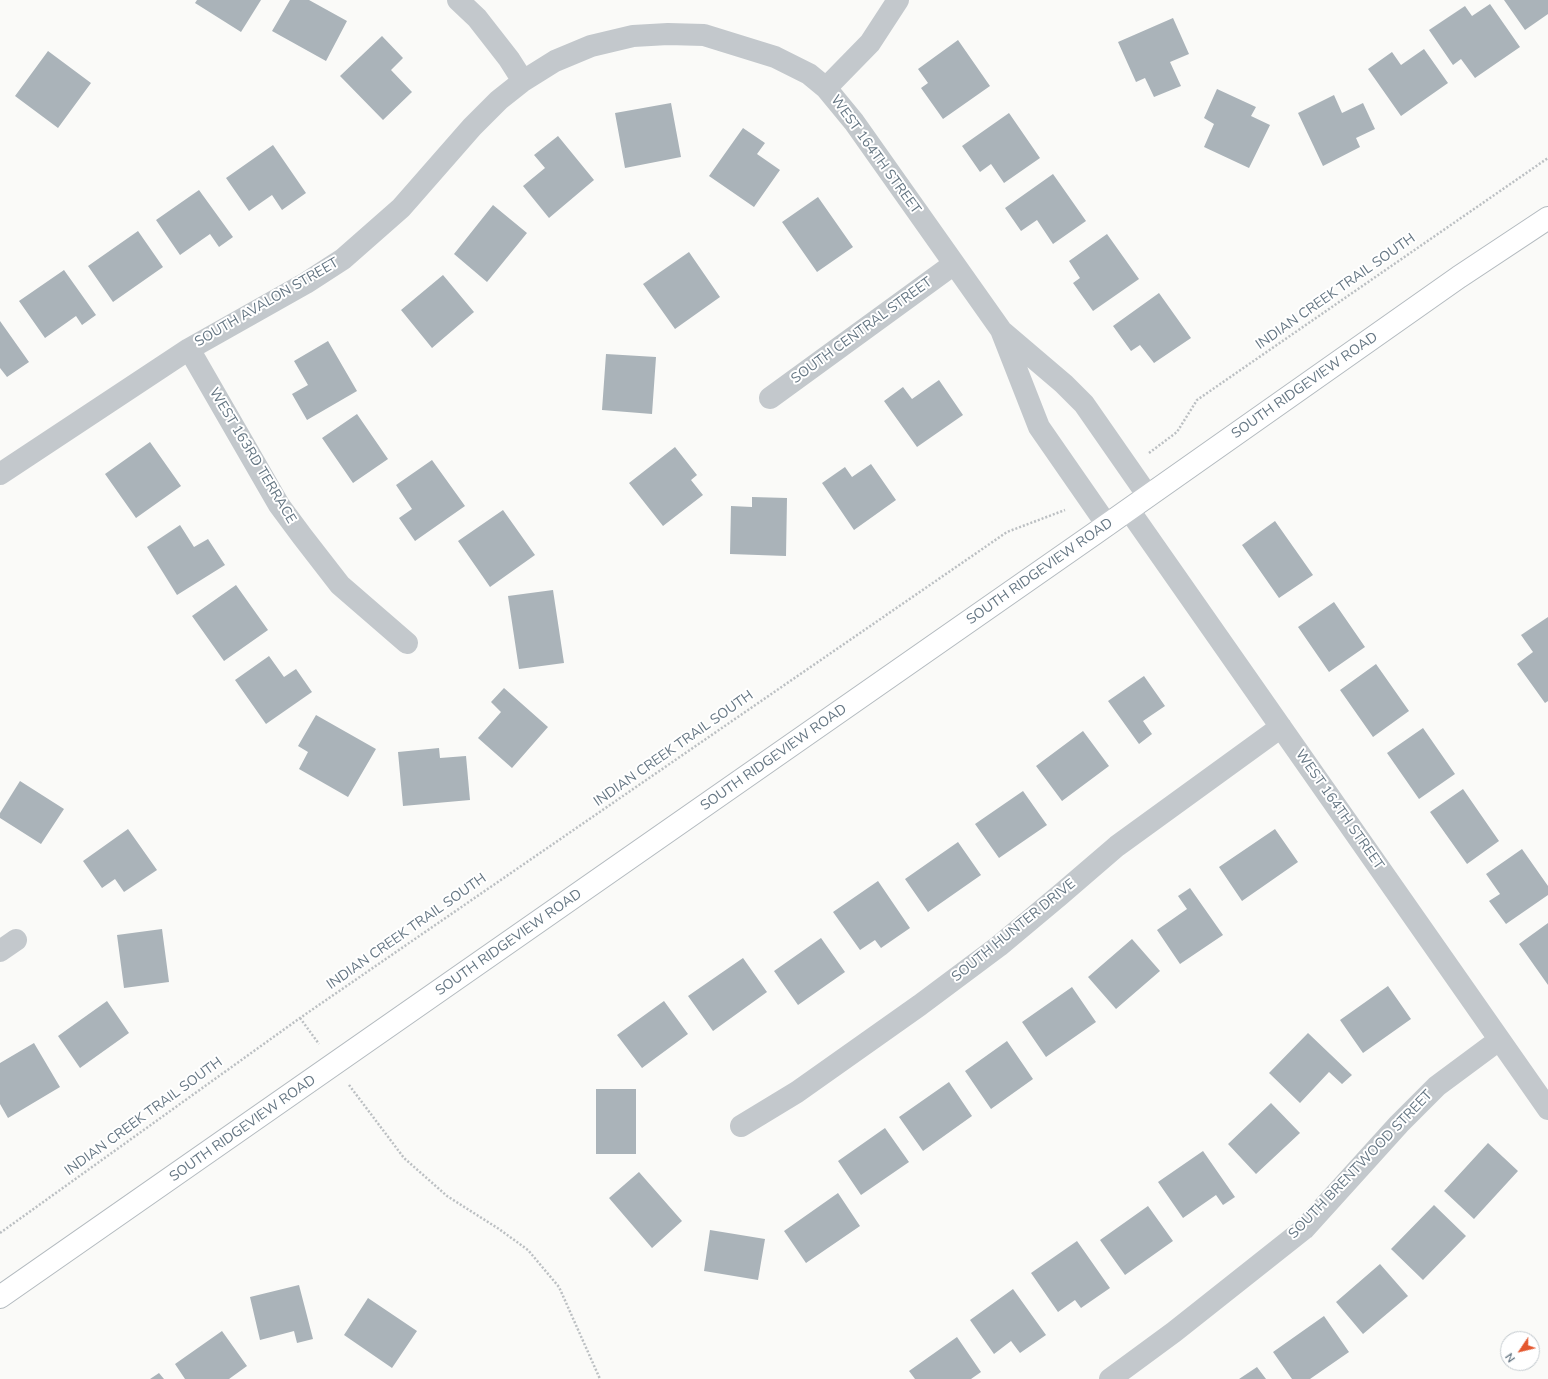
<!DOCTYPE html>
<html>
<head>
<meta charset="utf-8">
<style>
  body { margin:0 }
  #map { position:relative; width:1548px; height:1379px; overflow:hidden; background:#fafaf8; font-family:"Nunito Sans",sans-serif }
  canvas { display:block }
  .north { position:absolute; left:1500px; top:1331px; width:40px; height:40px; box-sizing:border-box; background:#fff; border:1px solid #c1c8cd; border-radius:50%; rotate:235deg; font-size:11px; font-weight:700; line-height:16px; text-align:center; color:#657683 }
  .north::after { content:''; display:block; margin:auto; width:14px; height:18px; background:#e4572e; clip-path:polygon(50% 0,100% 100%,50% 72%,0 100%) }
</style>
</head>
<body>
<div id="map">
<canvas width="1548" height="1379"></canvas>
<div class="north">N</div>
</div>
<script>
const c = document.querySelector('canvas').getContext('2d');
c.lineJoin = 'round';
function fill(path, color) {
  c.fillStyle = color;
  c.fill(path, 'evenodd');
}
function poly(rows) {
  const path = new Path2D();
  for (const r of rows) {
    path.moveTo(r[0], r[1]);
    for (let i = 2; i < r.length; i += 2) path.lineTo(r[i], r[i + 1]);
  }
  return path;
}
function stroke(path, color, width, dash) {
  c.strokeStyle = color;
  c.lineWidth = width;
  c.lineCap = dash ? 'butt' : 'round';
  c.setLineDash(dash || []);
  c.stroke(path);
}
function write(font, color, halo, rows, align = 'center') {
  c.font = font + ' "Nunito Sans",sans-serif';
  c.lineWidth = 4;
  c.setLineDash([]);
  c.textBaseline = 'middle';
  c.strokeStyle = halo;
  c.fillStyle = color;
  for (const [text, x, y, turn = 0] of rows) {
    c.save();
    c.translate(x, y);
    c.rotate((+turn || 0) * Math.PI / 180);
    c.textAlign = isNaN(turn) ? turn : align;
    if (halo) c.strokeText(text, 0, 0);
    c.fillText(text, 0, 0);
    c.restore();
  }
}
fill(poly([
  [197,0,261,0,241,32,195,3],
  [290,0,309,0,347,21,326,61,272,31],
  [1504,0,1548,0,1548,14,1525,30],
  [1490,4,1520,47,1475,78,1461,59,1453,65,1429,30,1465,6,1472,16],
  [1173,18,1189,54,1170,62,1181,86,1154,97,1145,78,1136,82,1118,42],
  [382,36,403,58,391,70,412,92,383,120,340,76],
  [958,40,990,86,943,119,921,88,928,83,918,69],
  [1424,49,1448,83,1401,116,1368,69,1392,52,1401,65],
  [48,51,91,83,58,128,15,96],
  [1217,89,1256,107,1251,116,1270,125,1249,168,1204,147,1214,124,1204,118],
  [1334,95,1342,113,1363,103,1375,129,1356,138,1360,147,1323,166,1298,113],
  [671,103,681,157,625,168,615,113],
  [1009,113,1040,158,1004,183,991,164,980,172,962,146],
  [743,128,765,143,757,154,780,170,754,207,709,176],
  [558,136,594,180,549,218,523,186,545,168,534,155],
  [273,145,306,193,282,210,272,195,249,211,226,178],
  [1053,174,1086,221,1053,244,1037,220,1021,231,1005,208],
  [199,190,233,237,219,247,210,234,180,255,156,220],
  [818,197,853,247,817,272,782,222],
  [493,205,527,233,487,282,454,254],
  [138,231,163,267,113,302,88,266],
  [1107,234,1139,279,1093,311,1073,283,1080,278,1069,261],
  [689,252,720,297,675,329,643,284],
  [64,270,96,315,82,325,76,316,45,338,19,301],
  [443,275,474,312,432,348,401,310],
  [1159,293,1191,338,1154,363,1140,345,1131,351,1113,326],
  [0,321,29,362,7,377,0,368],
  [328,341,357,391,307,420,292,394,308,385,294,361],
  [606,354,656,357,652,414,602,410],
  [939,380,963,415,917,447,884,401,903,387,912,399],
  [357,414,388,459,353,483,322,438],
  [150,442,181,486,136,518,105,474],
  [675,447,697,475,691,480,703,495,663,526,629,483],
  [432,460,465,506,415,541,399,518,412,509,396,485],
  [871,464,896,500,854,530,822,483,845,467,852,477],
  [752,497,787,498,786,556,730,554,731,506,752,507],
  [503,510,535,555,490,587,458,541],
  [1275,521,1313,575,1279,598,1242,545],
  [180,525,194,547,208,539,225,565,177,595,147,547],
  [236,585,268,630,224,661,192,616],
  [553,590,564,663,519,669,508,596],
  [1334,602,1365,647,1329,672,1298,627],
  [1548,617,1548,701,1545,703,1517,664,1533,652,1521,635],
  [269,656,284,677,296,669,312,692,266,724,235,680],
  [1376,664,1409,711,1373,737,1340,690],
  [1144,676,1165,706,1143,721,1152,734,1139,744,1108,701],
  [504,688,548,727,512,768,478,738,501,712,491,702],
  [316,715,376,749,348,797,299,769,308,752,298,746],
  [1423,728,1455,774,1419,799,1387,753],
  [1083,731,1109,766,1062,801,1036,766],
  [439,748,440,758,466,756,470,800,403,806,398,752],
  [20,781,64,809,41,844,0,818,0,813],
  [1463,789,1499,841,1467,864,1430,812],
  [1023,791,1047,825,999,858,975,824],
  [128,829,157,870,124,892,115,879,102,888,83,861],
  [1275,829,1298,862,1242,901,1219,867],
  [958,842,981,875,928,912,905,879],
  [1522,849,1548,886,1548,895,1506,924,1489,901,1500,894,1486,874],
  [878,881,910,928,881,948,875,940,860,950,833,912],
  [1190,888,1223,935,1180,964,1157,930,1187,909,1178,896],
  [1548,923,1548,985,1519,944],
  [162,929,169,982,124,988,117,935],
  [821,938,845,972,798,1005,774,971],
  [1132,939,1160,971,1116,1009,1088,977],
  [743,958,767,992,713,1031,688,996],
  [1388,986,1411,1019,1363,1053,1340,1020],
  [1072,987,1096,1022,1046,1057,1022,1022],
  [107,1001,129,1033,80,1068,58,1036],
  [664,1001,688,1034,642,1068,617,1035],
  [1308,1033,1352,1075,1342,1084,1329,1072,1300,1103,1269,1073],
  [1007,1041,1033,1079,991,1109,965,1071],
  [34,1043,60,1087,8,1118,0,1104,0,1063],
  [949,1082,972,1116,923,1151,899,1117],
  [596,1089,636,1089,636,1154,596,1154],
  [1271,1103,1300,1133,1256,1174,1228,1144],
  [885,1128,909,1162,861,1195,838,1161],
  [1488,1143,1518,1171,1474,1219,1444,1191],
  [1203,1151,1235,1197,1223,1205,1216,1195,1183,1218,1158,1182],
  [639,1172,682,1221,652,1248,609,1198],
  [838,1193,860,1226,806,1263,784,1231],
  [1434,1205,1466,1236,1423,1280,1391,1249],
  [1148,1206,1173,1241,1125,1275,1100,1240],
  [710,1230,765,1239,758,1280,704,1271],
  [1077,1241,1110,1288,1081,1308,1075,1300,1058,1312,1031,1273],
  [1380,1264,1408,1296,1363,1334,1336,1302],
  [299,1285,313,1339,297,1343,294,1331,260,1340,250,1297],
  [1013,1289,1046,1335,1020,1353,1011,1341,994,1354,970,1320],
  [368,1298,417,1331,392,1368,344,1335],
  [1324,1316,1349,1352,1310,1379,1292,1379,1273,1352],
  [222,1331,247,1366,229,1379,185,1379,175,1364],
  [957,1337,981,1372,971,1379,915,1379,909,1371],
  [1257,1367,1266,1379,1239,1379],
  [159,1373,164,1379,150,1379]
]), '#aab3b9');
const secondary = poly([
  [0,1297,1094,534,1459,277,1548,218]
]);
stroke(secondary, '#b3babf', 24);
stroke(poly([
  [1149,453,1177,432,1197,400,1548,158],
  [300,1018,319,1044],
  [349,1085,404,1158,447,1196,499,1229,528,1250,559,1287,600,1379],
  [0,1233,300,1018,1007,532,1065,510]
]), '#bbbfc2', 2.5, [2, 2]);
stroke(poly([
  [458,0,477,18,509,59,523,81],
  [826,88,870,43,898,0],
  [1003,332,1064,384,1084,404,1148,496],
  [189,349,279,505,302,536,340,585,407,643],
  [770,398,954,264],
  [0,474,189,349,306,283,343,259,401,208,472,127,499,100,523,81,555,61,591,46,633,36,668,34,704,35,775,57,809,74,826,88,854,122,1001,330,1039,427,1107,525],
  [1129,510,1548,1109],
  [0,951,16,940],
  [741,1126,797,1092,920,1005,999,946,1060,895,1117,846,1281,727],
  [1110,1379,1174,1332,1304,1229,1399,1124,1437,1086,1499,1040]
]), '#c3c8cc', 22);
stroke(secondary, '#fff', 22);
write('14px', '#657683', '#fff', [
  ["WEST 164TH STREET",875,155,54],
  ["INDIAN CREEK TRAIL SOUTH",1336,292,-35],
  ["SOUTH AVALON STREET",267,303,-30],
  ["SOUTH CENTRAL STREET",862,331,-36],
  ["SOUTH RIDGEVIEW ROAD",1305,386,-35],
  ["WEST 163RD TERRACE",252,456,59],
  ["SOUTH RIDGEVIEW ROAD",1040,572,-35],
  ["INDIAN CREEK TRAIL SOUTH",674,749,-35],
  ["SOUTH RIDGEVIEW ROAD",774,758,-35],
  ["WEST 164TH STREET",1339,810,55],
  ["SOUTH HUNTER DRIVE",1014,931,-39],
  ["INDIAN CREEK TRAIL SOUTH",407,932,-35],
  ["SOUTH RIDGEVIEW ROAD",509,943,-35],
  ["INDIAN CREEK TRAIL SOUTH",144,1117,-36],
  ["SOUTH RIDGEVIEW ROAD",243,1129,-35],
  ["SOUTH BRENTWOOD STREET",1361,1165,-46]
]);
</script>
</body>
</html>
